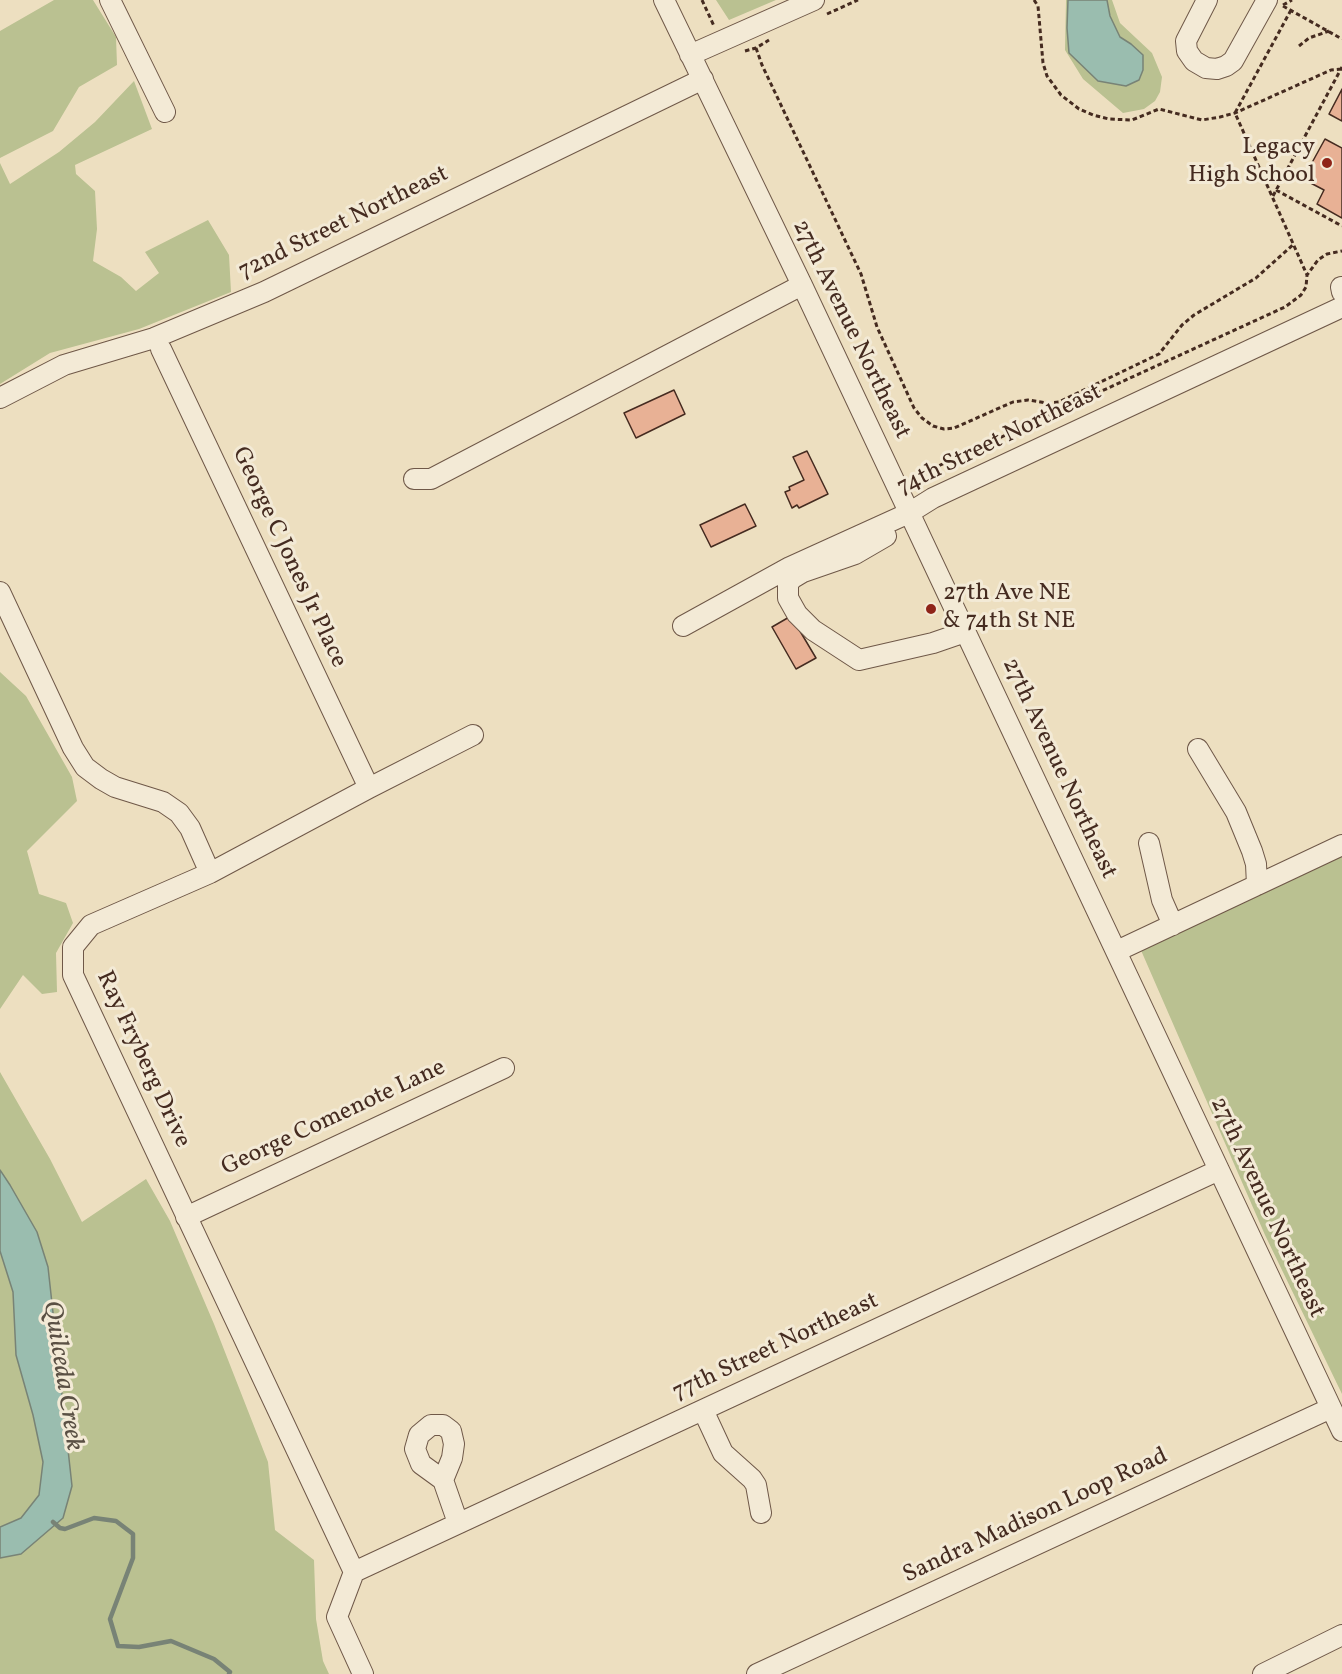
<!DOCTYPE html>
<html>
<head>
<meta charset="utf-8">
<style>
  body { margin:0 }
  canvas { display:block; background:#eddfc0 }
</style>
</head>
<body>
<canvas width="1342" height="1674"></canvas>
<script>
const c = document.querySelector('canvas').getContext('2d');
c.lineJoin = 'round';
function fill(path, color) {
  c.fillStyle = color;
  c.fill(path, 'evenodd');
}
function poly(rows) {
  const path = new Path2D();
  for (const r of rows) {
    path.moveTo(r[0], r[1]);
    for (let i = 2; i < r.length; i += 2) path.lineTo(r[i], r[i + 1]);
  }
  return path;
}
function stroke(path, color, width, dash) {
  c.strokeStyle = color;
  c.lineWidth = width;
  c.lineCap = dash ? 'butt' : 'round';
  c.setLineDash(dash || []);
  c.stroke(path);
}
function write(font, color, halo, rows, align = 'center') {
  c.font = font + ' Vollkorn,serif';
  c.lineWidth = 6;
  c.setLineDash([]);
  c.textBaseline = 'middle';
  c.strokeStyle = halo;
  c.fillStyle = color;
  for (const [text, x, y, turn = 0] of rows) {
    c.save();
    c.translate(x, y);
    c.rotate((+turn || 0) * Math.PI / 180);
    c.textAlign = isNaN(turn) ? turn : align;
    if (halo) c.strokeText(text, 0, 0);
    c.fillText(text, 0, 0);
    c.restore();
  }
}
fill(poly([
  [54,0,93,0,116,37,117,65,79,87,53,131,0,158,0,31],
  [716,0,776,0,729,20],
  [1066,0,1112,0,1120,23,1152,53,1162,77,1160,92,1155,101,1144,109,1123,113,1083,79,1065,50],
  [134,81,152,129,75,165,76,174,95,191,97,229,93,261,121,277,136,291,159,273,145,252,208,220,229,255,231,292,139,329,50,353,0,384,0,163,10,184,59,152,95,122],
  [0,672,26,696,72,777,77,801,27,851,39,894,66,903,73,923,56,953,57,992,42,994,23,975,0,1009],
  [1342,855,1342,1394,1265,1235,1140,948],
  [0,1072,50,1159,82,1222,146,1179,170,1221,214,1324,268,1462,275,1530,314,1560,316,1619,323,1661,329,1674,0,1674]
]), '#bac191');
const water = poly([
  [1068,0,1107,0,1110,16,1120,37,1131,44,1143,55,1143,70,1139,80,1126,86,1098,81,1069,53,1067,28,1068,0],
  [0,1170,10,1185,37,1232,48,1267,72,1486,63,1518,21,1554,0,1558,0,1527,21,1518,39,1495,43,1462,33,1415,16,1355,13,1292,0,1251,0,1170]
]);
fill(water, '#9abdaf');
stroke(water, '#788376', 1.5);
stroke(poly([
  [53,1522,60,1528,65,1529,94,1518,116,1521,133,1534,133,1558,110,1619,118,1646,139,1647,171,1641,214,1659,230,1672,229,1674]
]), '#788376', 4.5);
const building = poly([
  [1342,89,1342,121,1329,114,1342,89],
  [1325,139,1342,148,1342,218,1317,204,1324,190,1303,179,1325,139],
  [674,390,685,414,636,438,624,413,674,390],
  [807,451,828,494,799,508,797,505,792,508,785,492,790,490,789,487,804,480,793,457,807,451],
  [745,504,756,526,711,547,700,525,745,504],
  [791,616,816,658,796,669,772,627,791,616]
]);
fill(building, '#e8b195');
stroke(building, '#452b20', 1.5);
const minor = poly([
  [110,0,165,112],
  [664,0,802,285,1342,1431],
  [1207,0,1186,41,1187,51,1194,61,1206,68,1217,69,1226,66,1233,61,1267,0],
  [690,55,814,0],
  [1341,287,1342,292],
  [161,349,369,788],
  [0,398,64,365,154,338,264,292,703,79],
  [414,479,431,479,802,285],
  [886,536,855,554,803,572,793,578,788,583,788,598,797,614,813,630,859,660,933,643,965,632],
  [0,592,73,748,85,767,101,779,115,787,163,802,179,813,190,828,210,873],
  [683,626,790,567,909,513,933,498,1342,307],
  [1198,749,1236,812,1252,851,1256,864,1257,885],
  [1149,843,1162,900,1173,925],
  [1117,951,1342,845],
  [186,1217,504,1068],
  [703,1410,723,1453,752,1479,756,1485,761,1513],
  [443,1480,452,1458,454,1444,451,1431,443,1425,431,1425,419,1435,415,1449,421,1464,443,1480,458,1523],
  [354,1572,73,975,73,947,91,925,210,873,369,788,473,735],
  [354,1572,1219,1170],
  [354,1572,337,1617,363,1674],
  [757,1674,1331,1408],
  [1263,1674,1342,1635]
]);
stroke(minor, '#6f5848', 22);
stroke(poly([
  [702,0,714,26],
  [1034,0,1038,6,1043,63,1047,76,1061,95,1079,109,1093,115,1109,119,1132,120,1159,109,1202,120,1220,117,1235,113,1331,70,1341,69],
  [1283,5,1292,0],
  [1283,6,1342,39],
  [1291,10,1235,113,1307,275],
  [827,14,858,0],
  [1299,46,1309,38,1329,31],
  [756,48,762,65,861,274,877,327,914,408,922,418,933,426,944,429,954,428,1013,402,1028,400,1047,403,1059,402,1159,354,1182,325,1194,315,1256,278,1294,244],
  [745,51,756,48,769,40],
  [1276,190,1342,226],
  [1273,196,1342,67],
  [912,478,1285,307,1301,295,1306,287,1307,275,1318,260,1327,254,1342,251]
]), '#452b20', 3, [4.5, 3]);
stroke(minor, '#f3ead6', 20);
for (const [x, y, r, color] of [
  [1327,163,6,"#8f2418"],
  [931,609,6,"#8f2418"]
]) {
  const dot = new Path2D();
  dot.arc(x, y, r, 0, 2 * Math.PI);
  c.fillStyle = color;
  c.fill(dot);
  stroke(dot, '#f3ead6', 2);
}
write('24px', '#452b20', '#f3ead6', [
  ["Legacy",1315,149],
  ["High School",1315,177],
  ["27th Ave NE",943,595,"left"],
  ["& 74th St NE",943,623,"left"]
], 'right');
write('24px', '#452b20', '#f3ead6', [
  ["72nd Street Northeast",344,224,-26],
  ["27th Avenue Northeast",850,330,64],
  ["74th Street Northeast",1000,441,-26],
  ["George C Jones Jr Place",288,558,65],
  ["27th Avenue Northeast",1058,769,65],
  ["Ray Fryberg Drive",142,1060,65],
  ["George Comenote Lane",334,1119,-25],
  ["27th Avenue Northeast",1266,1208,65],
  ["77th Street Northeast",776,1348,-25],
  ["Sandra Madison Loop Road",1036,1517,-25]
]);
write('italic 26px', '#5a5044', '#f3ead6', [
  ["Quilceda Creek",61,1376,81]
]);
</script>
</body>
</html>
